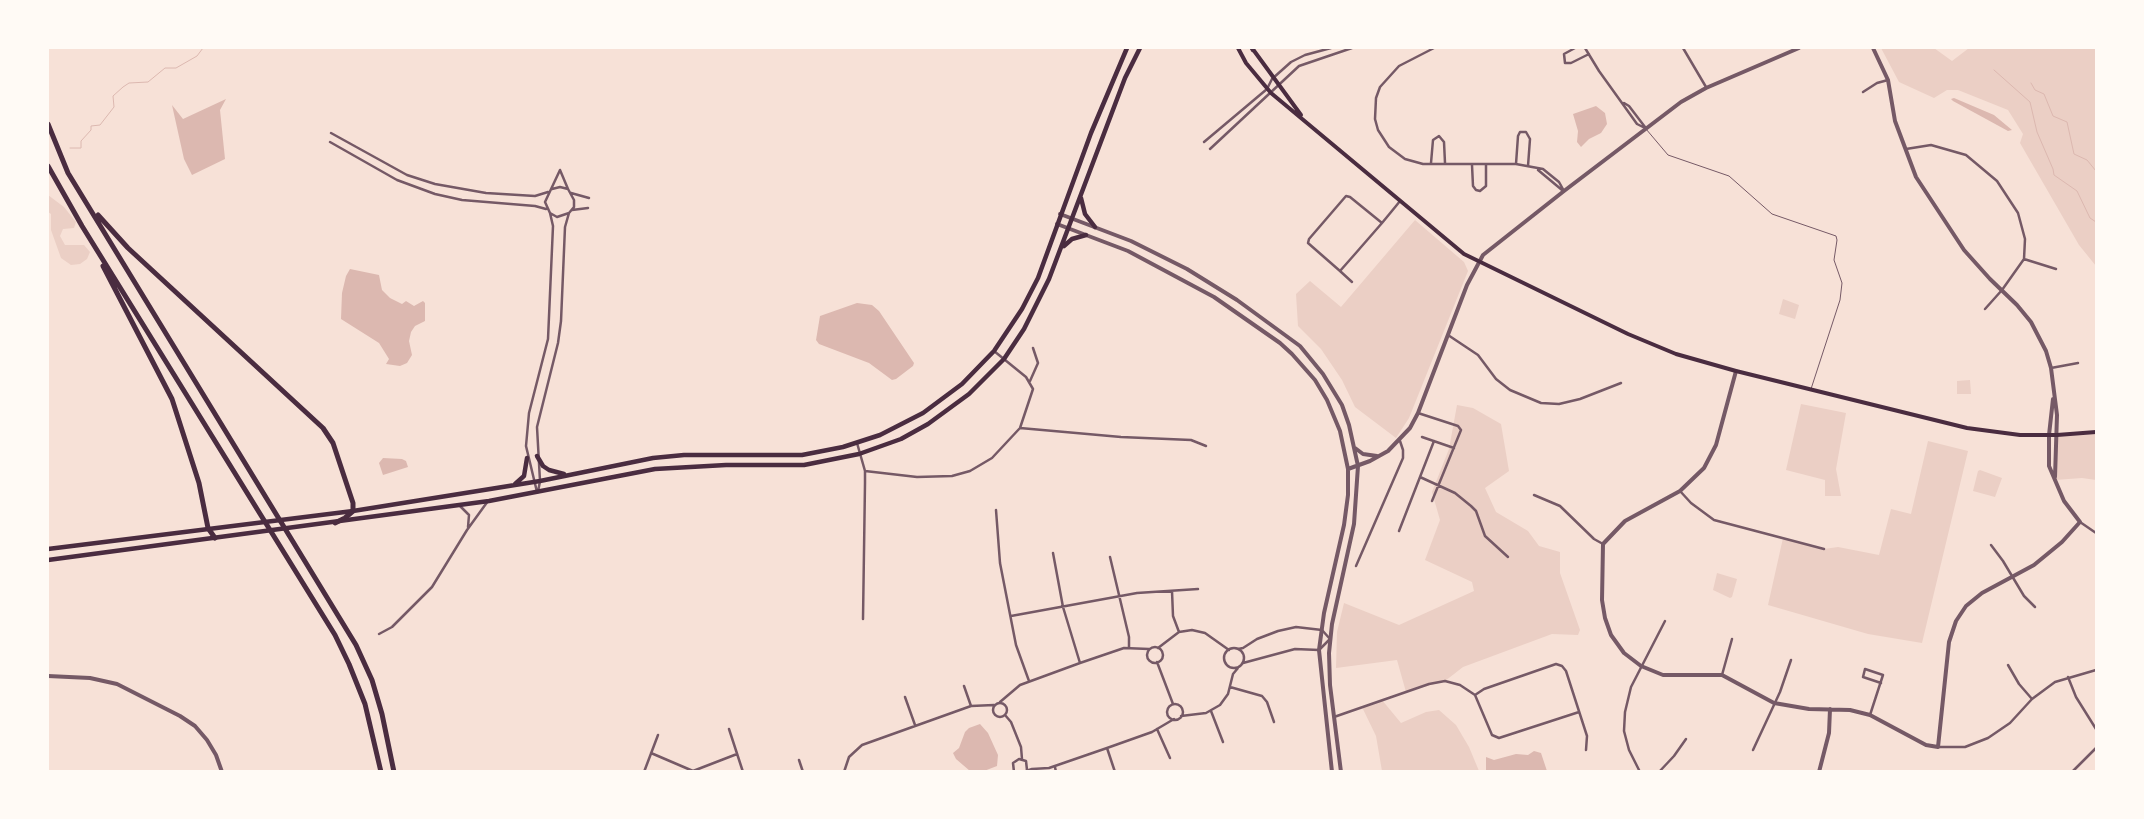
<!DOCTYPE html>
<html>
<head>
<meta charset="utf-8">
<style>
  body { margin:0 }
  #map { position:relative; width:2144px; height:819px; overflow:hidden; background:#f7e1d7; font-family:Barlow,sans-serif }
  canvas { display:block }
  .frame { position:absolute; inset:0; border:49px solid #fffaf5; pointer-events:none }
</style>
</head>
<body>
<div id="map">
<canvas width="2144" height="819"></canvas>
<div class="frame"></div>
</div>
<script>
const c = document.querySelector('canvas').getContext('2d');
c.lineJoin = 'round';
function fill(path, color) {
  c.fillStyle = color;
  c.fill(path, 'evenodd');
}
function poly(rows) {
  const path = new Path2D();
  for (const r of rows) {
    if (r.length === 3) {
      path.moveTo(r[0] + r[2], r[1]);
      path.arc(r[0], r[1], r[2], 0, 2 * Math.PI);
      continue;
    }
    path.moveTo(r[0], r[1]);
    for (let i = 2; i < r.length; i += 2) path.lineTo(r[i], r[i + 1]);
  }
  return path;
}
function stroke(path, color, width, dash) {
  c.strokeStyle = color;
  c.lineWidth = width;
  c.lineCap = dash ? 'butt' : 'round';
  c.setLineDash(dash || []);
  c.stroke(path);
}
fill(poly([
  [1881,48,1934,48,1952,61,1969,48,2096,48,2096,266,2079,245,2020,143,2023,134,2008,110,1958,90,1947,90,1934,98,1899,82],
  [48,195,64,207,76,222,74,228,63,229,60,236,65,245,84,245,90,252,87,259,80,264,71,265,61,258,51,230,51,214,48,212],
  [1415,220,1464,262,1468,271,1409,418,1396,438,1355,407,1342,380,1321,349,1298,326,1296,294,1310,281,1341,307],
  [1783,299,1799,305,1795,319,1779,314],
  [1970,380,1971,394,1957,394,1957,381],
  [1801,404,1846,413,1836,469,1841,496,1825,496,1825,480,1786,470],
  [1457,405,1473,408,1501,424,1509,471,1485,488,1496,512,1528,531,1539,546,1560,552,1560,573,1580,630,1578,635,1552,634,1463,667,1445,681,1406,692,1397,660,1336,668,1337,632,1344,603,1399,625,1474,591,1472,582,1425,560,1440,520,1432,492,1449,449],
  [2096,432,2096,480,2082,478,2055,480,2057,435],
  [1928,441,1968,451,1922,643,1868,634,1768,605,1783,538,1824,549,1838,547,1879,555,1891,509,1911,514],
  [1980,470,2002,478,1995,497,1973,491,1978,471],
  [1717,573,1737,579,1732,597,1730,598,1713,590],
  [1382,700,1401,723,1426,712,1439,710,1456,725,1469,747,1479,771,1382,771,1376,736,1362,707]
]), '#ebcfc5');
fill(poly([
  [1954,98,1994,115,2012,130,2008,131,1953,101,1951,99],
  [226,99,220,110,225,159,192,175,184,159,172,105,183,119],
  [1596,106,1605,113,1607,124,1601,133,1589,139,1581,147,1577,142,1578,131,1573,114],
  [350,269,379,275,382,290,390,298,402,304,406,301,414,306,423,301,425,303,425,321,415,326,411,332,409,341,412,355,407,363,400,366,386,364,389,359,379,343,341,319,342,293,346,276],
  [857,303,872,305,879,311,914,363,913,366,896,379,892,380,869,363,819,344,816,340,820,316],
  [383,458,402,459,406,461,408,467,383,475,379,463],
  [980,724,988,733,998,755,997,766,984,771,970,771,956,759,953,753,959,748,965,732,969,728],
  [1534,751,1541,753,1547,771,1486,771,1486,757,1494,760,1516,754,1528,755]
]), '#dcb8b0');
stroke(poly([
  [1994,70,2030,102,2037,132,2053,169,2054,175,2077,191,2090,218,2096,222],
  [2031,83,2035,90,2044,94,2053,116,2067,122,2074,154,2087,160,2096,171],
  [70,148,81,148,81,141,91,130,91,126,100,125,114,107,113,96,123,87,129,83,148,82,165,68,176,68,197,56,203,48]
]), '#dcb8b0', 1);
stroke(poly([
  [1646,129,1668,155,1729,176,1772,214,1836,236,1837,240,1834,260,1842,283,1840,300,1811,389]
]), '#755966', 1);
stroke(poly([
  [1434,48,1399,66,1380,87,1376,98,1375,119,1378,130,1389,147,1405,159,1423,164,1516,164,1543,169,1559,182,1564,191],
  [1575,48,1564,54,1565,63,1571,63,1589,54],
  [1585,48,1599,71,1627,110,1637,124,1645,128],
  [1683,48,1706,87],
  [1863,92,1877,83,1888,80],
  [1624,103,1629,106,1645,127],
  [331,133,407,175,435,184,486,193,535,196,548,192],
  [330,142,397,180,435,194,462,200,535,206,546,209],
  [1204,142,1267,89,1272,79,1291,62,1305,55,1331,48],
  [1210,149,1299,66,1352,48],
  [1906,149,1931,145,1966,155,1997,181,2018,213,2025,239,2024,259,2002,290,1985,309],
  [1431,163,1433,140,1439,136,1444,142,1445,163],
  [1516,164,1518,136,1520,132,1526,132,1530,139,1528,166],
  [1472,165,1473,186,1476,190,1480,191,1486,186,1486,165],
  [1538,170,1562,190],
  [552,189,560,187,568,189,574,200,574,207,569,213,557,217,550,213,545,202,560,170,568,189],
  [571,193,589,198],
  [572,210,588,208],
  [1382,223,1350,197,1346,196,1309,239,1308,243,1340,271,1355,254,1382,223,1396,206,1400,201],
  [2024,259,2056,269],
  [1340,271,1352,282],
  [1448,335,1478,355,1496,379,1510,390,1541,403,1559,404,1580,399,1621,383],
  [2051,368,2078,363],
  [1030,381,1038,363,1033,348],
  [1418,413,1458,426,1461,430,1432,501],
  [1020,428,1121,437,1191,440,1206,446],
  [1422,437,1454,448],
  [857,443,865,471,865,483,863,619],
  [865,471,917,477,952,476,970,471,992,458,1020,428,1033,389,1026,377,994,351],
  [1420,477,1455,493,1471,506,1476,511,1485,536,1508,557],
  [1680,491,1691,503,1714,520,1824,549],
  [537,492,526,446,529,413,548,339,553,226,550,213],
  [538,492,540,481,537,427,558,343,561,321,565,227,569,213],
  [1534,495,1560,506,1594,539,1603,544],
  [460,506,469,515,468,527],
  [996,510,1000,563,1016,645,1029,681],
  [2080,522,2096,533],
  [1399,531,1434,441],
  [1991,545,2003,561,2024,596,2035,607],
  [1053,553,1063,607,1080,663],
  [1110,557,1129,637,1129,648],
  [1356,566,1403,458,1403,450,1400,441],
  [1172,591,1173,616,1179,632],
  [1011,616,1137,593,1198,589],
  [379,634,392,627,432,587,467,530,488,501],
  [1155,655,8],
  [1234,658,10],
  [1158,648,1179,632,1192,630,1205,633,1229,650],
  [1238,649,1243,648,1257,639,1278,631,1296,627,1322,630,1330,639,1319,650,1295,649,1243,663],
  [1157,662,1173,704],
  [2008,665,2019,684,2032,699],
  [1722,675,1732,639],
  [2068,677,2076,697,2096,729],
  [964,686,971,706],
  [1230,687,1262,696,1267,702,1274,722],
  [1475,695,1484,689,1556,664,1562,666,1566,671,1587,736,1586,750],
  [905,697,915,725],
  [1000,702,1020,685,1080,663,1124,648,1149,649],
  [1000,710,7],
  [1175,712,8],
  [1211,711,1223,742],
  [1005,715,1011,722,1021,747,1022,759],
  [1870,715,1883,675,1865,669,1863,677,1881,683],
  [1181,716,1206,713,1220,705,1228,694,1233,674,1238,668],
  [1334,717,1429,684,1445,681,1460,685,1475,695,1492,735,1499,738,1579,712],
  [729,729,743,772],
  [1157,729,1170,758],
  [1938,747,1965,747,1988,738,2010,723,2032,699,2055,682,2096,670],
  [1107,748,1115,772],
  [1753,750,1780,692,1791,660],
  [651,753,693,771,737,754],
  [799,760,803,772],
  [1055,767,1056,772],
  [1026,771,1032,769,1049,768,1107,748,1152,732,1174,719],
  [644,772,658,735],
  [844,772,849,757,862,745,971,706,994,705],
  [1014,772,1013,763,1019,759,1026,761,1027,770],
  [1640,772,1629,750,1624,731,1625,712,1631,687,1665,621],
  [1659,772,1674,756,1686,739],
  [2072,772,2096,748]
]), '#755966', 2.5);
stroke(poly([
  [1873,48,1888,80,1895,121,1916,177,1964,250,1990,279,2017,305,2031,322,2046,351,2051,368,2057,415,2055,477],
  [1060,214,1131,241,1187,269,1237,300,1300,346,1323,374,1342,405,1349,425,1358,466,1354,524,1332,624,1329,653,1330,685,1341,772],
  [1057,224,1128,251,1214,297,1280,343,1292,354,1315,380,1327,400,1340,431,1348,469,1348,495,1344,525,1324,613,1319,650,1332,772],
  [1736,371,1716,445,1704,468,1680,491,1625,521,1603,544,1602,600,1605,618,1611,635,1624,653,1641,666,1663,675,1722,675,1774,703,1809,709,1850,710,1870,715,1926,745,1938,747,1949,642,1956,621,1966,606,1982,593,2034,565,2062,542,2080,522,2064,501,2049,466,2049,435,2053,399],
  [1355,448,1363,454,1377,456],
  [1348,469,1370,461,1388,451,1410,428,1418,413,1467,285,1483,255,1564,191,1681,102,1706,88,1799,48],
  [48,676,90,678,117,684,180,716,195,726,207,740,216,755,222,772],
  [1819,772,1829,733,1830,709]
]), '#755966', 4);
stroke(poly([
  [1238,48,1246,63,1271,93,1464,254,1628,334,1676,354,1736,371,1967,428,2020,435,2057,435,2096,432],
  [1252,48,1301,115]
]), '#4a2c40', 4);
stroke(poly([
  [1252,48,1253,50],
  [1081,198,1085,214,1095,227],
  [1064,246,1072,239,1086,235],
  [537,456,543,466,549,470,564,474],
  [515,484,524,476,527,458],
  [48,549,353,511,540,481,653,458,684,455,802,455,843,447,880,435,923,413,962,384,994,351,1022,309,1038,278,1091,133,1127,48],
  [48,560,489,501,655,469,726,465,804,465,859,454,901,439,928,424,969,394,1004,359,1024,329,1049,279,1125,78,1140,48]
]), '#4a2c40', 4.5);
stroke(poly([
  [48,124,68,173,356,645,372,680,382,714,394,772],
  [48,166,82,226,335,635,349,664,365,704,381,772],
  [98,215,128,248,323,428,333,443,353,503,353,511,345,518,335,523],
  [103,266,172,399,199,483,208,528,215,538]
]), '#4a2c40', 5);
</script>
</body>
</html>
